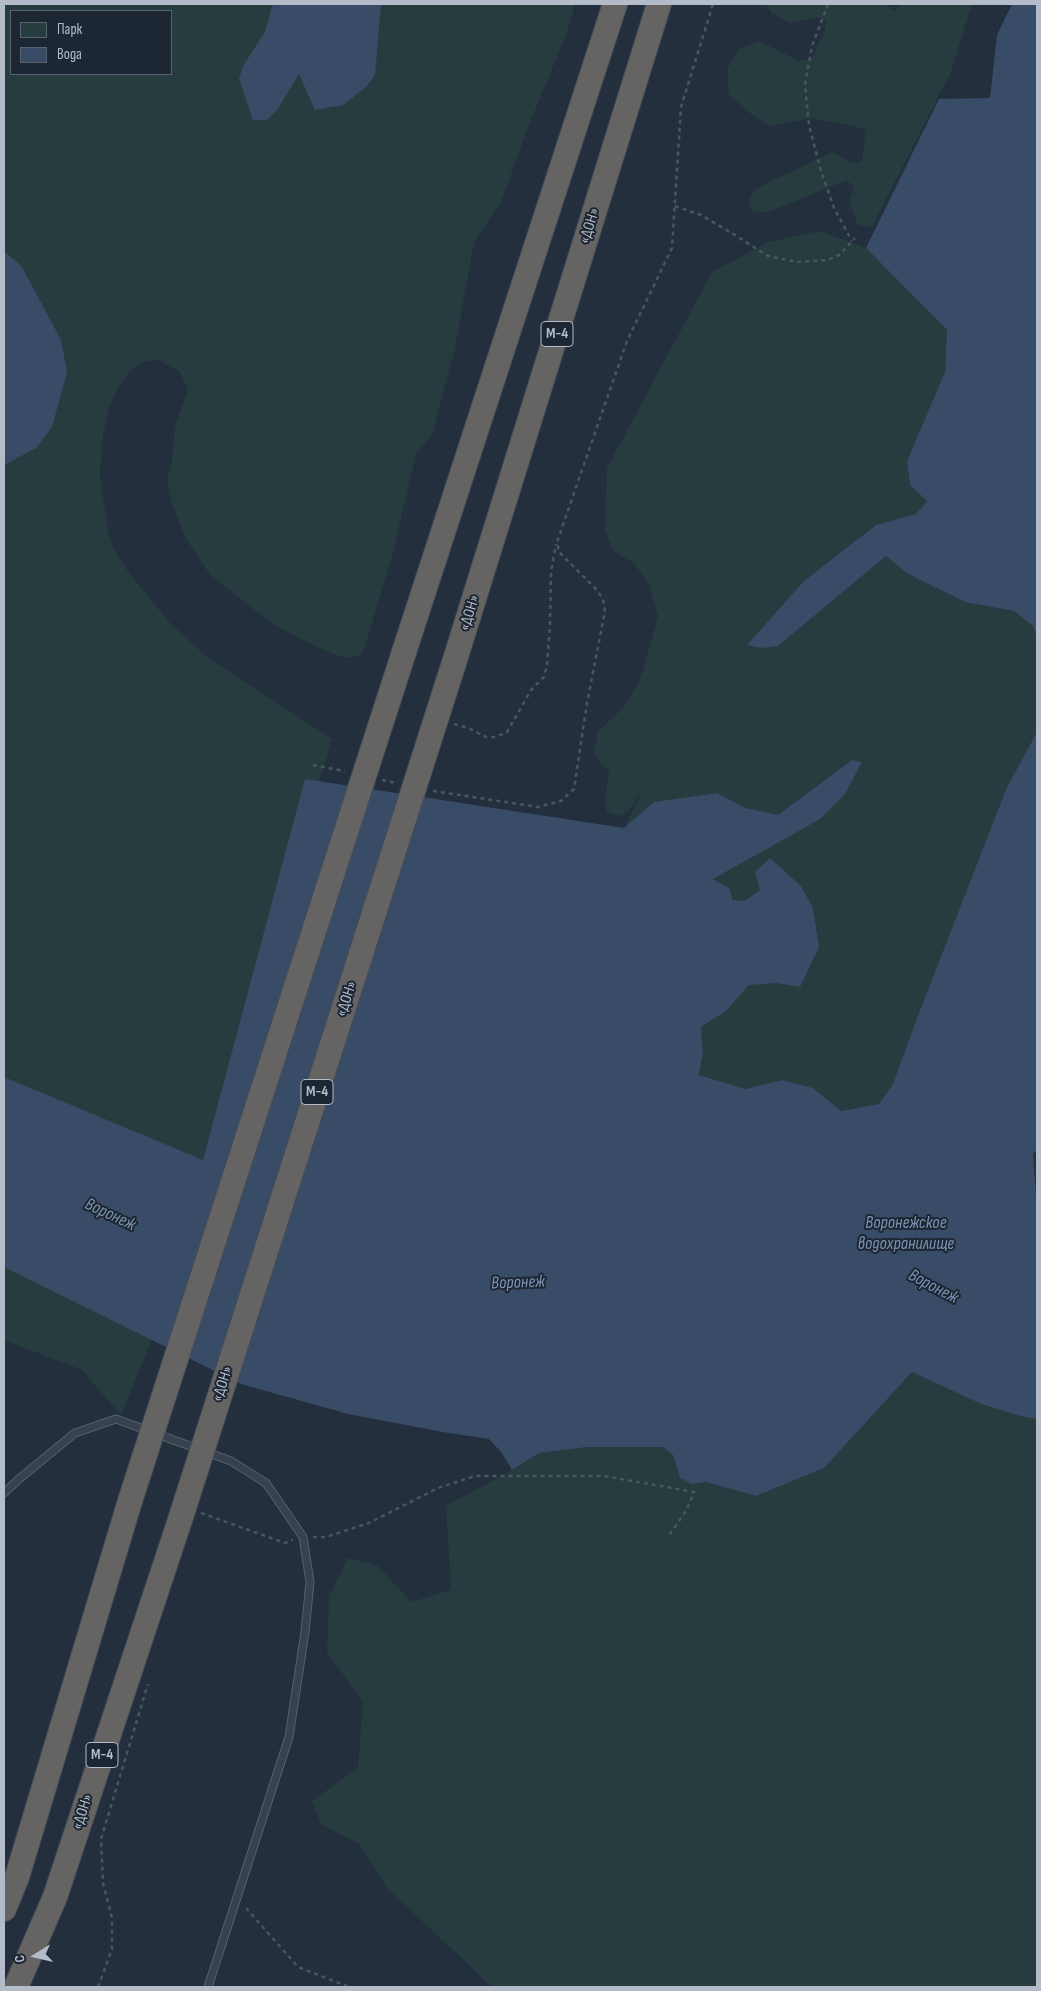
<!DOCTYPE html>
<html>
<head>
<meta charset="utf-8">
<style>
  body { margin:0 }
  #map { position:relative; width:1041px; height:1991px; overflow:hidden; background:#242f3e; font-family:"Sofia Sans Condensed",sans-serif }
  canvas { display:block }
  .frame { position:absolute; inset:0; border:5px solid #b4bcc9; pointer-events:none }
  .legend { position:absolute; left:10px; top:10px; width:162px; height:65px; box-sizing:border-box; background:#1d2633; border:1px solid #59626f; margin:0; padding:6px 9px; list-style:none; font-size:15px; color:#b4bcc9 }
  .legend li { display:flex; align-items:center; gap:10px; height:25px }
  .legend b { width:25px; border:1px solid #59626f }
  .north { position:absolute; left:10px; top:1931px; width:50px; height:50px; -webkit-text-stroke:4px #1d2633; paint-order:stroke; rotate:260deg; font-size:14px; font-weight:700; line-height:20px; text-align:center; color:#b4bcc9 }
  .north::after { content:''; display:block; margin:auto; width:18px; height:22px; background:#b4bcc9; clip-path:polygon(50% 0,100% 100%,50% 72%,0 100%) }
</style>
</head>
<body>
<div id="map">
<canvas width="1041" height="1991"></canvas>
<div class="frame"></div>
<ul class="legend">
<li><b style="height:14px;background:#263c3f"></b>Парк</li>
<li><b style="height:14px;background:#394c67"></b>Вода</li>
</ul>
<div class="north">С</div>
</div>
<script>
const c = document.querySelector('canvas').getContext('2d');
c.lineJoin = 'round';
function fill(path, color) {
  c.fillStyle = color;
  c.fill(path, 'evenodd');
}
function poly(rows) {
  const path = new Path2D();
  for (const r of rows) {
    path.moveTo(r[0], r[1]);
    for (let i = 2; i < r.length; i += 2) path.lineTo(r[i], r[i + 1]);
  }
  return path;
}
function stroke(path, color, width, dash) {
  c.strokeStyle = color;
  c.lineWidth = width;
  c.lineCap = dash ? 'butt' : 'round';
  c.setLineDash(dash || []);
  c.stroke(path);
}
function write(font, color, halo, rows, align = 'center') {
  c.font = font + ' "Sofia Sans Condensed",sans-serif';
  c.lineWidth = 4;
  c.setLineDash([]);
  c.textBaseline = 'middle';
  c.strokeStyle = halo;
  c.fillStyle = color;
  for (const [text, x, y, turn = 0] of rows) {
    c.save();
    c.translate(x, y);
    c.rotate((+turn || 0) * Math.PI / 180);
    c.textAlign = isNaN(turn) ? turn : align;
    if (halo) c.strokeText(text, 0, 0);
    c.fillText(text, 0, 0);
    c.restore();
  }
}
fill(poly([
  [4,4,575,4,567,32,529,125,501,202,474,242,455,348,432,435,416,454,391,560,362,655,345,658,314,646,273,624,210,575,185,537,172,504,167,482,172,459,175,427,188,389,180,372,157,359,144,362,130,371,117,389,108,410,102,441,100,477,108,530,113,548,129,573,169,622,207,657,332,739,151,1342,121,1415,82,1370,4,1340],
  [11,11,171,11,171,74,11,74],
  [766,4,886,4,894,11,903,4,972,4,951,72,872,227,858,225,849,202,854,188,847,180,771,211,754,213,748,203,755,189,832,152,851,163,862,161,866,129,812,118,769,126,747,111,729,94,727,69,739,49,759,41,799,61,812,58,825,30,826,21,817,17,790,23,771,13],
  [820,231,866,248,947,330,945,372,907,461,910,485,927,501,917,514,876,525,805,581,748,644,778,646,886,556,908,574,965,602,1014,611,1033,626,1037,637,1037,732,1007,787,917,1018,893,1084,879,1104,841,1111,813,1088,782,1080,746,1089,699,1075,703,1053,701,1027,726,1011,749,984,776,983,800,987,813,908,801,886,770,858,760,890,744,901,731,901,712,879,747,859,852,760,778,815,746,808,716,793,654,802,624,828,645,786,629,810,620,816,607,812,605,796,610,771,603,766,594,753,598,731,624,707,640,680,658,617,649,585,634,563,613,551,605,529,607,468,712,272,769,242],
  [912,1372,981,1404,1020,1416,1037,1419,1037,1987,492,1987,388,1889,359,1844,321,1824,312,1801,358,1768,363,1702,327,1652,329,1596,348,1558,378,1566,411,1602,451,1590,446,1506,512,1470,539,1453,587,1447,663,1447,673,1455,680,1478,692,1484,706,1482,756,1496,824,1468]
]), '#263c3f');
fill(poly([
  [279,4,381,4,375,75,366,87,343,105,315,110,299,74,277,110,267,120,253,120,239,79,243,66,265,32,272,6],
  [1012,4,1037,4,1037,637,1033,626,1014,611,965,602,908,574,886,556,778,646,762,648,747,645,804,581,876,525,916,514,927,501,910,485,907,461,945,372,947,330,866,248,939,99,990,98,997,35],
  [4,251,22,267,61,340,67,372,52,427,36,448,4,465],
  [1037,732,1037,1149,1033,1154,1036,1198,1037,1199,1037,1419,1020,1416,981,1404,912,1372,824,1468,756,1496,706,1482,692,1484,680,1478,673,1455,663,1447,587,1447,539,1453,512,1470,502,1453,489,1439,443,1432,348,1414,241,1384,4,1267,4,1077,203,1160,305,779,624,828,654,802,717,793,746,808,778,815,852,760,862,762,845,794,820,819,713,879,730,889,732,900,744,901,760,890,755,872,770,858,801,886,813,908,819,947,800,987,776,983,749,985,726,1011,701,1027,703,1053,699,1075,746,1089,782,1080,813,1088,841,1111,879,1104,893,1084,917,1018,1007,787]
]), '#394c67');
const service = poly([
  [4,1493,19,1479,75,1433,116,1419,231,1461,266,1483,303,1537,310,1582,305,1632,289,1737,208,1987]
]);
const trunk = poly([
  [405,649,615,4],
  [454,663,659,4],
  [4,1909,17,1877,130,1501],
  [16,1987,55,1897,180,1520]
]);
stroke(service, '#565f6c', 9);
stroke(trunk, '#434c59', 26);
stroke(poly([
  [828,4,812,46,805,85,809,125,821,171,834,208,852,241],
  [675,206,701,215,735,235,768,256,797,262,828,260,839,255,855,238],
  [454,724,468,728,486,737,496,737,507,732,531,690,544,677,547,665,550,625,551,572,556,544],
  [313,765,345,771],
  [382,780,396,783],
  [433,791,538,807,561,801,574,789,587,703,605,611,603,599,596,589,559,552,557,542,627,341,672,248,681,107,713,4],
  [201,1513,285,1543,293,1540],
  [313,1537,326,1537,369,1523,438,1488,475,1476,604,1476,694,1492,686,1511,670,1534],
  [246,1908,298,1967,349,1987],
  [98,1987,112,1949,112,1918,103,1883,101,1839,148,1684]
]), '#44595c', 2.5, [4, 4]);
stroke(service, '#38414e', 7);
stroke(trunk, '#656462', 24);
const trunkBridge = poly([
  [130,1501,405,649],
  [180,1520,454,663]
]);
stroke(trunkBridge, '#434c59', 26, []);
stroke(trunkBridge, '#656462', 24);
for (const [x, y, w] of [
  [557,334,32],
  [317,1092,32],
  [102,1755,32]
]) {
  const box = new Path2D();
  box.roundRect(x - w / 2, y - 12.5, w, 25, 4);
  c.fillStyle = '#1d2633';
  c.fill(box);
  stroke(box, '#b4bcc9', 1);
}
write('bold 15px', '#b4bcc9', null, [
  ["М-4",557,334],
  ["М-4",317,1092],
  ["М-4",102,1755]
]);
write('16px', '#b4bcc9', '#1d2633', [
  ["«ДОН»",590,226,-73],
  ["«ДОН»",470,613,-73],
  ["«ДОН»",347,999,-72],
  ["«ДОН»",223,1384,-72],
  ["«ДОН»",83,1812,-72]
]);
write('italic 18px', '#7c92b1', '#1d2633', [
  ["Воронеж",110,1215,25],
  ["Воронежское",906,1223],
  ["водохранилище",906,1244],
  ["Воронеж",518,1283,-2],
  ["Воронеж",933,1287,28]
]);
</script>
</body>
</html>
